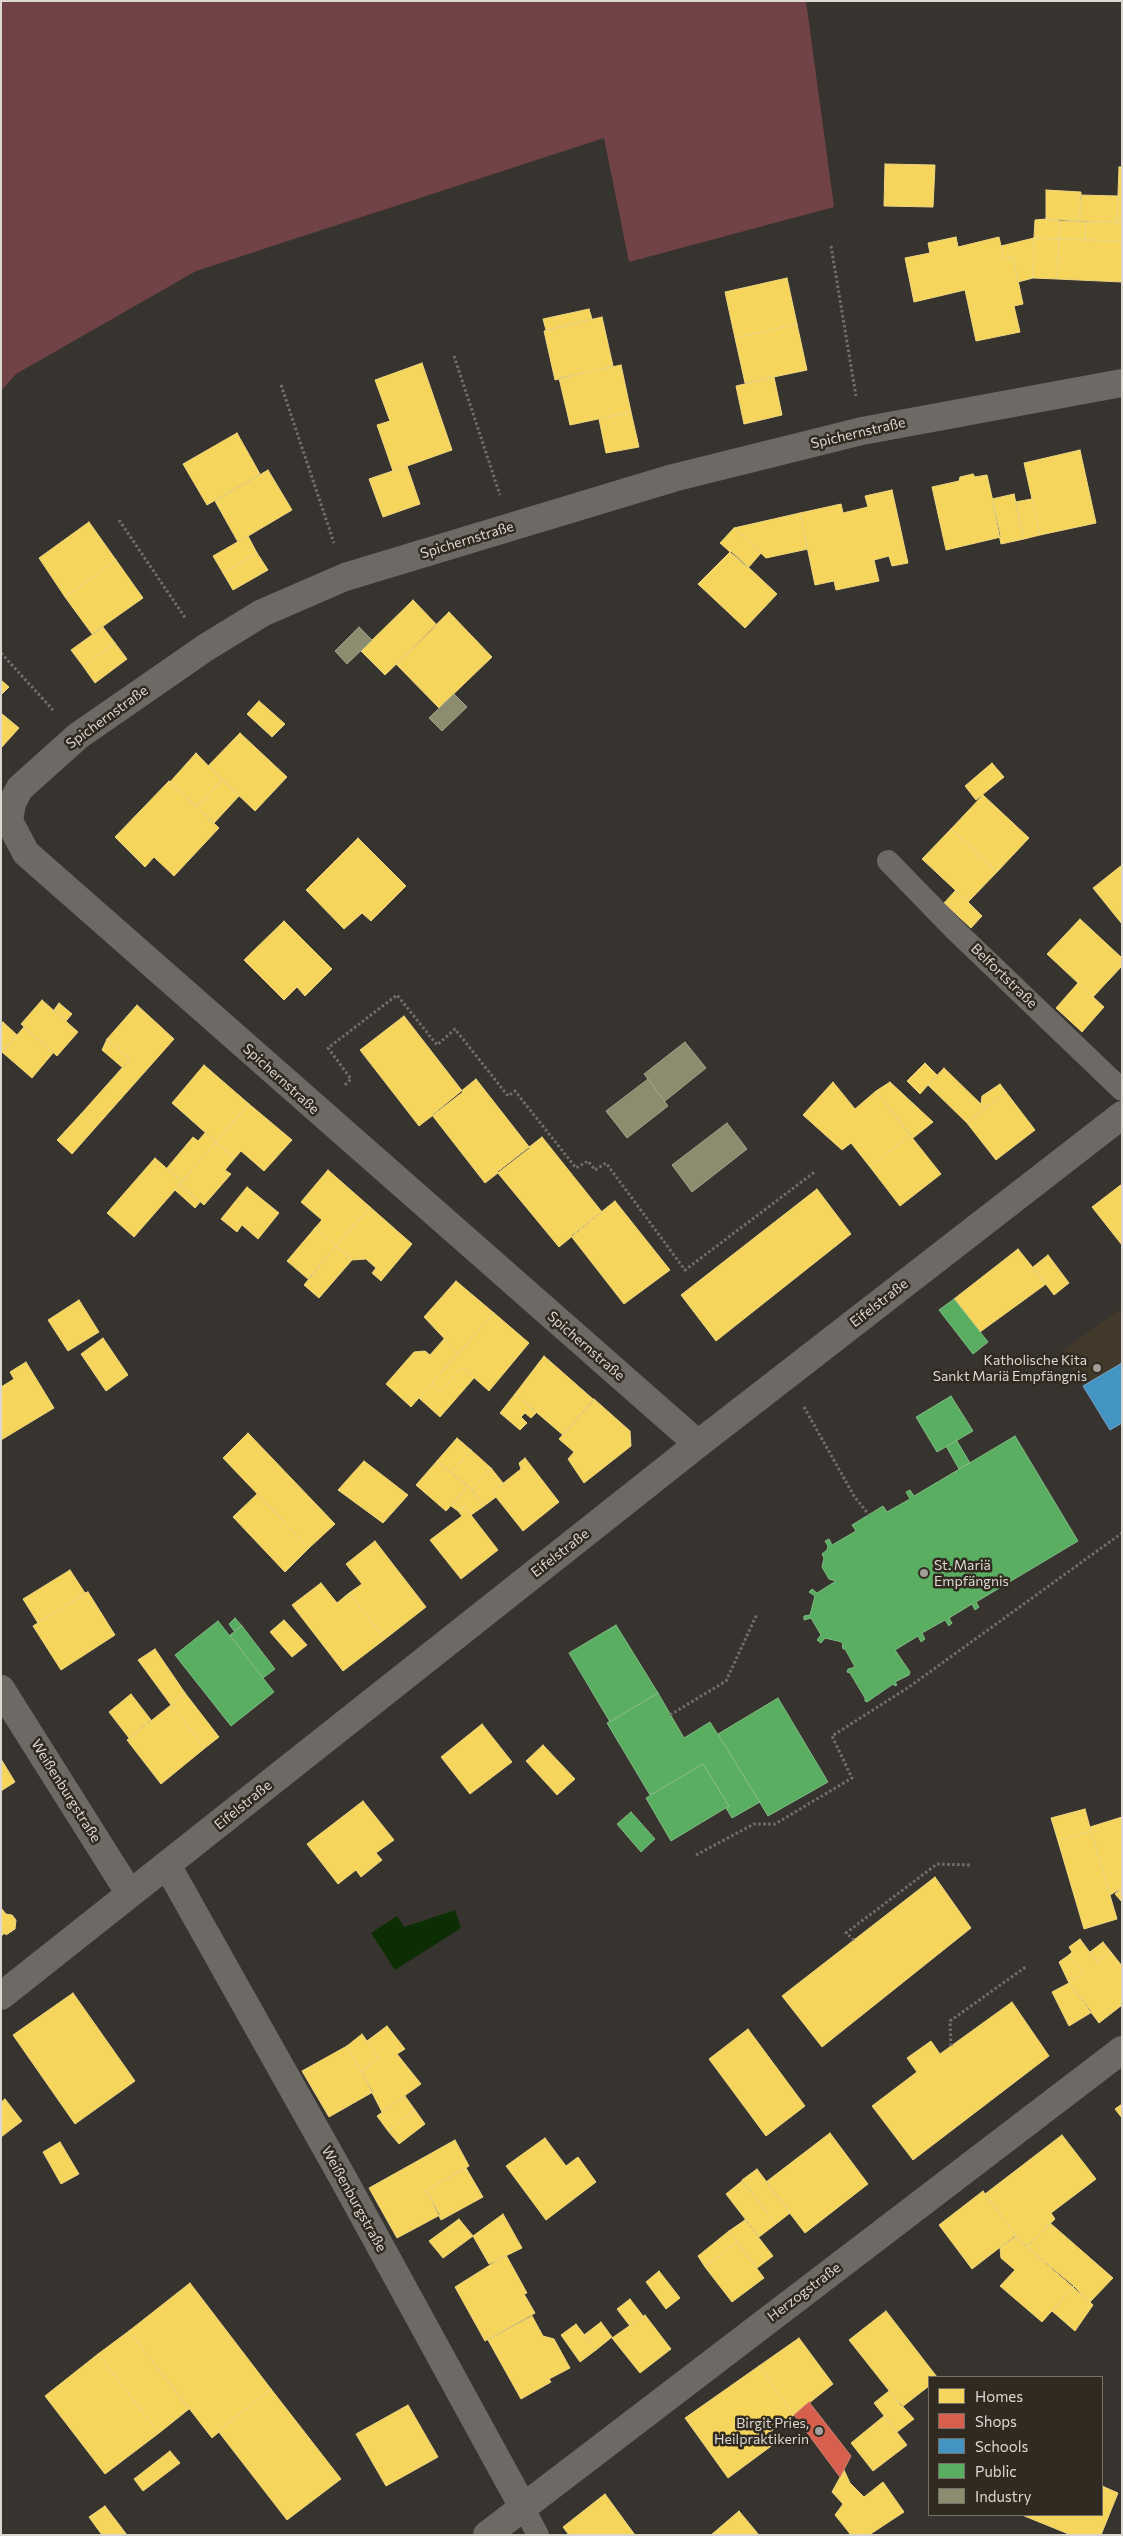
<!DOCTYPE html>
<html>
<head>
<meta charset="utf-8">
<style>
  body { margin:0 }
  #map { position:relative; width:1123px; height:2536px; overflow:hidden; background:#37332e; font-family:Commissioner,sans-serif }
  canvas { display:block }
  .frame { position:absolute; inset:0; border:2px solid #ddd8d2; pointer-events:none }
  .legend { position:absolute; left:928px; top:2376px; width:175px; height:140px; box-sizing:border-box; background:#312a21; border:1px solid #767068; margin:0; padding:6px 9px; list-style:none; font-size:15px; color:#ddd8d2 }
  .legend li { display:flex; align-items:center; gap:10px; height:25px }
  .legend b { width:25px; border:1px solid #767068 }
</style>
</head>
<body>
<div id="map">
<canvas width="1123" height="2536"></canvas>
<div class="frame"></div>
<ul class="legend">
<li><b style="height:14px;background:#f6d55c"></b>Homes</li>
<li><b style="height:14px;background:#d6604d"></b>Shops</li>
<li><b style="height:14px;background:#4393c3"></b>Schools</li>
<li><b style="height:14px;background:#5aae61"></b>Public</li>
<li><b style="height:14px;background:#8c8c6e"></b>Industry</li>
</ul>
</div>
<script>
const c = document.querySelector('canvas').getContext('2d');
c.lineJoin = 'round';
function fill(path, color) {
  c.fillStyle = color;
  c.fill(path, 'evenodd');
}
function poly(rows) {
  const path = new Path2D();
  for (const r of rows) {
    path.moveTo(r[0], r[1]);
    for (let i = 2; i < r.length; i += 2) path.lineTo(r[i], r[i + 1]);
  }
  return path;
}
function stroke(path, color, width, dash) {
  c.strokeStyle = color;
  c.lineWidth = width;
  c.lineCap = dash ? 'butt' : 'round';
  c.setLineDash(dash || []);
  c.stroke(path);
}
function write(font, color, halo, rows, align = 'center') {
  c.font = font + ' Commissioner,sans-serif';
  c.lineWidth = 5;
  c.setLineDash([]);
  c.textBaseline = 'middle';
  c.strokeStyle = halo;
  c.fillStyle = color;
  for (const [text, x, y, turn = 0] of rows) {
    c.save();
    c.translate(x, y);
    c.rotate((+turn || 0) * Math.PI / 180);
    c.textAlign = isNaN(turn) ? turn : align;
    if (halo) c.strokeText(text, 0, 0);
    c.fillText(text, 0, 0);
    c.restore();
  }
}
fill(poly([
  [1122,1308,1122,1423,1110,1430,1062,1351]
]), '#43392b');
fill(poly([
  [1,1,806,1,834,207,629,262,604,138,196,271,16,374,1,391]
]), '#714346');
fill(poly([
  [455,1910,461,1928,395,1970,371,1933,397,1916,404,1927]
]), '#0d2e04');
const homes = poly([
  [885,164,935,165,933,207,884,206,885,164],
  [1119,167,1122,167,1122,222,1117,222,1119,167],
  [1046,190,1081,192,1080,221,1046,219,1046,190],
  [1080,195,1118,196,1117,222,1080,221,1080,195],
  [1046,219,1060,221,1059,239,1034,238,1035,220,1046,219],
  [1060,221,1086,222,1085,240,1059,239,1060,221],
  [1086,222,1122,222,1122,241,1085,240,1086,222],
  [956,237,958,247,999,237,1004,259,1013,257,1023,304,1014,306,1020,332,976,341,965,290,914,302,905,258,930,253,928,243,956,237],
  [1034,238,1059,239,1057,279,1033,278,1034,238],
  [1034,238,1033,278,1018,282,1013,257,1004,259,1001,246,1034,238],
  [1059,239,1122,241,1122,282,1057,279,1059,239],
  [787,278,797,324,735,338,725,292,787,278],
  [589,309,592,319,546,330,543,319,589,309],
  [602,317,613,366,555,380,544,331,602,317],
  [797,324,807,370,745,383,735,338,797,324],
  [422,363,452,450,393,471,377,425,390,421,375,380,422,363],
  [621,365,631,412,570,425,559,378,621,365],
  [774,377,782,415,744,424,736,386,774,377],
  [631,412,639,447,606,453,599,419,631,412],
  [237,433,260,474,207,505,183,464,237,433],
  [1080,450,1096,523,1040,535,1024,463,1080,450],
  [407,466,420,504,383,517,369,479,407,466],
  [268,470,292,510,238,542,215,501,268,470],
  [973,474,975,477,987,475,1001,537,946,550,932,487,959,481,960,477,973,474],
  [892,490,908,563,892,566,889,556,874,560,879,581,836,590,834,581,815,585,800,513,841,504,843,513,868,507,865,496,892,490],
  [1014,494,1024,539,1001,544,992,499,1014,494],
  [1032,499,1040,535,1024,539,1015,502,1032,499],
  [800,513,808,549,766,558,734,528,800,513],
  [89,522,116,560,65,597,39,558,89,522],
  [734,528,761,553,748,568,720,543,734,528],
  [248,536,257,553,223,573,213,556,248,536],
  [731,551,777,594,745,628,698,584,731,551],
  [257,553,268,570,233,590,223,573,257,553],
  [116,560,143,598,92,634,65,597,116,560],
  [413,600,437,625,385,675,361,651,413,600],
  [449,612,492,657,439,708,396,664,449,612],
  [103,627,115,643,83,666,71,650,103,627],
  [115,643,127,659,95,683,83,666,115,643],
  [1,680,9,687,1,695,1,680],
  [259,701,285,724,272,737,247,714,259,701],
  [1,713,19,728,1,748,1,713],
  [240,733,287,777,255,811,208,766,240,733],
  [196,753,222,780,197,807,170,782,196,753],
  [992,763,1004,777,976,800,965,786,992,763],
  [222,780,239,796,214,823,197,807,222,780],
  [169,781,219,828,174,876,154,857,145,867,115,837,169,781],
  [983,795,1029,838,997,872,951,829,983,795],
  [951,829,997,872,968,902,922,859,951,829],
  [358,838,406,886,371,921,362,913,344,929,306,890,358,838],
  [1122,865,1122,924,1093,888,1122,865],
  [956,890,982,916,971,928,944,903,956,890],
  [1080,919,1122,958,1122,966,1093,997,1047,954,1080,919],
  [284,921,332,969,305,996,297,987,284,1000,244,960,284,921],
  [1078,983,1104,1007,1082,1032,1056,1008,1078,983],
  [42,1000,78,1032,57,1056,21,1024,42,1000],
  [59,1003,72,1014,66,1021,54,1010,59,1003],
  [137,1005,174,1039,95,1128,81,1114,130,1059,107,1039,137,1005],
  [404,1016,463,1092,419,1126,360,1050,404,1016],
  [3,1022,17,1035,1,1054,1,1024,3,1022],
  [24,1027,53,1053,32,1078,2,1052,24,1027],
  [107,1039,130,1059,123,1068,102,1050,107,1039],
  [925,1063,937,1075,920,1094,907,1081,925,1063],
  [204,1065,249,1104,216,1142,172,1103,204,1065],
  [944,1068,985,1108,967,1123,928,1085,944,1068],
  [476,1079,530,1148,485,1183,432,1115,476,1079],
  [833,1082,855,1109,876,1091,910,1135,870,1167,851,1143,842,1150,803,1115,833,1082],
  [890,1082,933,1122,913,1138,876,1091,890,1082],
  [1000,1084,1006,1092,985,1108,981,1104,982,1096,1000,1084],
  [1006,1092,1035,1130,996,1160,967,1123,1006,1092],
  [249,1104,292,1140,264,1171,241,1151,235,1158,216,1142,249,1104],
  [81,1114,95,1128,72,1154,57,1140,81,1114],
  [205,1133,216,1142,182,1182,167,1168,193,1137,198,1141,205,1133],
  [910,1135,941,1174,900,1206,870,1167,910,1135],
  [542,1137,602,1212,559,1247,497,1172,542,1137],
  [216,1142,235,1158,225,1170,231,1174,204,1205,180,1184,216,1142],
  [155,1158,182,1182,134,1237,107,1213,155,1158],
  [328,1170,370,1207,336,1246,315,1228,322,1220,301,1202,328,1170],
  [180,1184,200,1202,195,1208,175,1190,180,1184],
  [1122,1184,1122,1245,1092,1207,1122,1184],
  [247,1187,279,1213,258,1239,242,1225,237,1232,221,1219,247,1187],
  [817,1189,851,1234,716,1341,681,1295,817,1189],
  [615,1201,670,1270,624,1304,571,1236,615,1201],
  [370,1207,412,1244,381,1281,372,1273,376,1268,366,1259,352,1260,336,1246,370,1207],
  [315,1228,336,1246,308,1279,287,1261,315,1228],
  [336,1246,352,1260,319,1298,304,1285,336,1246],
  [1018,1249,1046,1284,980,1332,954,1299,1018,1249],
  [1048,1255,1069,1283,1054,1295,1033,1267,1048,1255],
  [456,1281,494,1313,458,1353,424,1317,456,1281],
  [79,1300,99,1332,68,1351,48,1320,79,1300],
  [494,1313,529,1343,489,1391,462,1367,441,1392,431,1384,494,1313],
  [103,1338,128,1375,106,1391,81,1354,103,1338],
  [444,1339,458,1353,411,1407,386,1384,414,1352,425,1351,430,1355,444,1339],
  [544,1356,594,1400,563,1435,515,1394,544,1356],
  [26,1362,54,1408,1,1440,1,1387,14,1379,10,1372,26,1362],
  [462,1367,474,1378,440,1417,419,1398,431,1384,441,1392,462,1367],
  [515,1394,537,1412,531,1418,525,1413,521,1417,527,1423,520,1430,500,1413,515,1394],
  [594,1399,630,1431,631,1446,584,1483,568,1459,574,1452,559,1439,594,1399],
  [248,1433,335,1524,309,1548,223,1458,248,1433],
  [457,1438,471,1450,451,1473,437,1461,457,1438],
  [471,1450,491,1468,472,1490,451,1473,471,1450],
  [525,1458,559,1502,523,1531,492,1492,521,1469,519,1463,525,1458],
  [364,1461,408,1495,383,1523,338,1490,364,1461],
  [437,1461,468,1486,446,1511,416,1485,437,1461],
  [491,1468,503,1483,492,1492,496,1497,484,1506,472,1490,491,1468],
  [468,1486,484,1506,471,1515,464,1506,458,1511,451,1506,468,1486],
  [257,1494,309,1548,285,1572,233,1517,257,1494],
  [464,1506,498,1550,461,1579,430,1540,462,1516,458,1511,464,1506],
  [375,1541,426,1607,385,1639,349,1593,362,1584,346,1564,375,1541],
  [70,1570,85,1593,88,1592,38,1623,23,1599,70,1570],
  [321,1583,337,1603,349,1593,385,1639,343,1671,292,1605,321,1583],
  [88,1592,115,1635,61,1670,33,1626,88,1592],
  [284,1620,307,1645,292,1657,270,1632,284,1620],
  [155,1649,185,1693,171,1705,138,1660,155,1649],
  [185,1693,219,1737,205,1748,171,1705,185,1693],
  [131,1694,151,1720,129,1738,109,1712,131,1694],
  [171,1705,205,1748,161,1784,127,1740,171,1705],
  [482,1724,512,1762,470,1794,441,1757,482,1724],
  [543,1745,575,1779,557,1795,526,1761,543,1745],
  [1,1759,15,1782,1,1791,1,1759],
  [363,1801,394,1840,376,1853,382,1860,361,1877,356,1870,338,1884,307,1844,363,1801],
  [1085,1809,1091,1831,1058,1841,1051,1818,1085,1809],
  [1122,1817,1122,1888,1110,1895,1090,1827,1122,1817],
  [1091,1831,1117,1919,1084,1929,1058,1841,1091,1831],
  [935,1877,971,1928,822,2047,782,1996,935,1877],
  [1122,1888,1122,1902,1115,1894,1122,1888],
  [1,1908,6,1914,12,1915,16,1920,15,1929,6,1935,5,1933,1,1936,1,1908],
  [1080,1939,1097,1962,1111,1952,1122,1966,1122,2005,1099,2023,1069,1983,1083,1973,1069,1955,1072,1952,1069,1947,1080,1939],
  [1103,1942,1111,1952,1097,1962,1090,1952,1103,1942],
  [1069,1955,1083,1973,1069,1983,1059,1962,1069,1955],
  [1069,1983,1092,2012,1069,2026,1052,1992,1069,1983],
  [73,1993,135,2081,75,2124,13,2035,73,1993],
  [1012,2002,1049,2056,913,2160,872,2106,917,2072,907,2058,931,2041,940,2054,1012,2002],
  [387,2026,405,2049,397,2054,421,2084,382,2112,361,2071,379,2058,367,2041,387,2026],
  [748,2029,805,2106,766,2136,709,2059,748,2029],
  [362,2034,379,2058,361,2071,347,2046,362,2034],
  [347,2046,373,2092,329,2117,302,2071,347,2046],
  [405,2096,415,2110,388,2131,377,2116,405,2096],
  [5,2099,22,2121,1,2137,1,2102,5,2099],
  [1122,2104,1122,2118,1115,2109,1122,2104],
  [415,2110,425,2124,399,2144,388,2131,415,2110],
  [830,2133,868,2184,805,2233,766,2182,830,2133],
  [1062,2135,1096,2179,1051,2213,1055,2219,1027,2246,1015,2237,1016,2235,985,2194,1062,2135],
  [545,2138,566,2166,578,2157,596,2182,546,2220,506,2166,545,2138],
  [455,2140,469,2166,426,2190,440,2215,397,2238,369,2188,455,2140],
  [60,2142,79,2174,61,2184,43,2152,60,2142],
  [466,2168,483,2197,441,2220,426,2190,466,2168],
  [757,2169,790,2213,776,2224,742,2180,757,2169],
  [742,2181,776,2224,759,2237,726,2194,742,2181],
  [983,2191,1016,2235,972,2269,939,2225,983,2191],
  [503,2214,522,2248,489,2264,473,2236,503,2214],
  [459,2219,473,2236,443,2258,429,2241,459,2219],
  [745,2220,773,2256,757,2268,729,2231,745,2220],
  [1050,2223,1113,2278,1090,2302,1027,2247,1050,2223],
  [729,2231,737,2242,705,2267,698,2256,729,2231],
  [1015,2237,1074,2286,1042,2322,1000,2286,1015,2270,1001,2258,1000,2248,1015,2237],
  [737,2242,764,2278,732,2302,705,2267,737,2242],
  [506,2255,527,2293,524,2294,535,2313,485,2341,455,2287,506,2255],
  [659,2271,680,2298,666,2309,646,2282,659,2271],
  [190,2283,271,2389,218,2431,219,2432,212,2438,129,2331,190,2283],
  [1074,2286,1093,2305,1075,2331,1052,2311,1074,2286],
  [630,2299,643,2316,630,2326,617,2309,630,2299],
  [886,2311,937,2377,929,2377,929,2386,902,2407,849,2340,886,2311],
  [645,2315,671,2349,640,2373,612,2338,645,2315],
  [532,2316,543,2336,554,2339,570,2368,549,2379,551,2382,521,2399,488,2340,532,2316],
  [601,2322,612,2337,596,2350,584,2335,601,2322],
  [576,2324,596,2350,580,2362,561,2335,576,2324],
  [129,2331,189,2409,159,2433,98,2354,129,2331],
  [799,2338,833,2384,794,2415,759,2366,799,2338],
  [98,2354,159,2433,105,2474,45,2396,98,2354],
  [759,2366,794,2415,767,2434,774,2444,728,2478,685,2418,759,2366],
  [271,2389,341,2479,287,2520,218,2431,271,2389],
  [889,2391,914,2419,897,2432,874,2403,889,2391],
  [408,2405,438,2457,386,2486,356,2434,408,2405],
  [884,2416,907,2445,873,2471,851,2443,884,2416],
  [170,2451,180,2463,143,2491,134,2479,170,2451],
  [844,2470,850,2483,864,2497,883,2482,904,2512,869,2535,851,2535,835,2515,843,2504,832,2492,844,2470],
  [1102,2486,1118,2493,1101,2535,1071,2535,1022,2515,1102,2515,1102,2486],
  [605,2494,635,2535,569,2535,563,2527,605,2494],
  [105,2506,127,2535,102,2535,89,2517,105,2506],
  [739,2511,759,2535,711,2535,739,2511]
]);
fill(homes, '#f6d55c');
stroke(homes, '#eed67f', 1);
const shops = poly([
  [809,2402,851,2456,840,2477,794,2415,809,2402]
]);
fill(shops, '#d6604d');
stroke(shops, '#d88475', 1);
const schools = poly([
  [1122,1363,1122,1423,1110,1430,1083,1386,1122,1363]
]);
fill(schools, '#4393c3');
stroke(schools, '#71a8c8', 1);
const public = poly([
  [954,1299,988,1342,973,1354,939,1310,954,1299],
  [951,1396,973,1431,937,1452,916,1417,951,1396],
  [1015,1436,1078,1541,976,1602,979,1607,975,1610,972,1604,949,1618,952,1623,949,1626,945,1620,922,1633,925,1639,921,1642,918,1636,895,1650,910,1672,909,1675,895,1682,897,1685,895,1686,893,1684,867,1702,865,1701,865,1698,850,1673,847,1672,848,1669,855,1667,845,1649,843,1649,842,1642,825,1638,821,1643,817,1640,821,1635,811,1618,804,1620,804,1616,810,1615,815,1596,809,1592,812,1589,817,1593,836,1581,829,1579,822,1567,824,1558,822,1554,827,1550,828,1546,825,1541,829,1539,832,1545,856,1531,852,1525,883,1506,887,1512,910,1499,906,1492,910,1490,914,1496,1015,1436],
  [957,1441,970,1463,959,1469,946,1446,957,1441],
  [235,1618,242,1626,234,1631,229,1624,235,1618],
  [218,1621,274,1692,231,1726,175,1655,218,1621],
  [616,1625,658,1693,610,1722,569,1653,616,1625],
  [242,1626,275,1669,263,1678,230,1635,242,1626],
  [658,1693,684,1738,710,1722,760,1802,732,1818,726,1808,729,1806,703,1764,650,1795,607,1723,658,1693],
  [778,1698,828,1782,768,1816,718,1734,778,1698],
  [703,1764,729,1806,671,1841,646,1798,703,1764],
  [631,1812,655,1839,641,1852,617,1824,631,1812]
]);
fill(public, '#5aae61');
stroke(public, '#81bb83', 1);
const industry = poly([
  [359,627,372,640,347,664,335,651,359,627],
  [454,694,467,707,442,731,429,718,454,694],
  [685,1042,706,1068,665,1101,644,1074,685,1042],
  [648,1079,668,1106,627,1138,606,1111,648,1079],
  [727,1123,747,1149,692,1192,672,1165,727,1123]
]);
fill(industry, '#8c8c6e');
stroke(industry, '#a4a38c', 1);
stroke(poly([
  [831,246,856,396],
  [454,356,500,495],
  [281,385,334,543],
  [119,520,186,619],
  [1,653,53,710],
  [345,1085,351,1079,328,1048,397,995,437,1045,455,1029,508,1096,515,1091,576,1168,588,1161,595,1170,606,1163,685,1270,816,1171],
  [804,1407,854,1496,869,1515],
  [670,1715,726,1681,757,1614],
  [696,1855,754,1824,775,1824,852,1778,832,1736,909,1687,1122,1533],
  [854,1940,846,1933,937,1864,970,1865],
  [951,2046,950,2021,1027,1966]
]), '#726f6c', 3, [2.5, 2.5]);
stroke(poly([
  [888,861,955,930,1122,1090],
  [523,2507,538,2535]
]), '#6d6a65', 22);
stroke(poly([
  [698,1444,26,853,9,821,12,803,20,788,78,736,205,648,262,613,345,577,673,478,862,431,1122,383],
  [1,1689,130,1894],
  [167,1865,344,2180,523,2507],
  [1,1996,698,1444,1122,1115],
  [487,2535,1122,2050]
]), '#6d6a65', 28);
for (const [x, y, r, color] of [
  [1097,1368,5,"#a39e99"],
  [924,1573,5,"#a39e99"],
  [819,2431,5,"#a39e99"]
]) {
  const dot = new Path2D();
  dot.arc(x, y, r, 0, 2 * Math.PI);
  c.fillStyle = color;
  c.fill(dot);
  stroke(dot, '#312a21', 2);
}
write('14px', '#ddd8d2', '#312a21', [
  ["Spichernstraße",858,433,-13],
  ["Spichernstraße",467,540,-17],
  ["Spichernstraße",107,717,-36],
  ["Belfortstraße",1004,976,44],
  ["Spichernstraße",281,1079,42],
  ["Eifelstraße",879,1303,-38],
  ["Spichernstraße",586,1346,41],
  ["Eifelstraße",560,1553,-38],
  ["Weißenburgstraße",66,1791,58],
  ["Eifelstraße",243,1805,-39],
  ["Weißenburgstraße",354,2199,61],
  ["Herzogstraße",804,2292,-37]
]);
write('14px', '#ddd8d2', '#312a21', [
  ["Katholische Kita",1087,1360],
  ["Sankt Mariä Empfängnis",1087,1376],
  ["St. Mariä",934,1565,"left"],
  ["Empfängnis",934,1581,"left"],
  ["Birgit Pries,",809,2423],
  ["Heilpraktikerin",809,2439]
], 'right');
</script>
</body>
</html>
